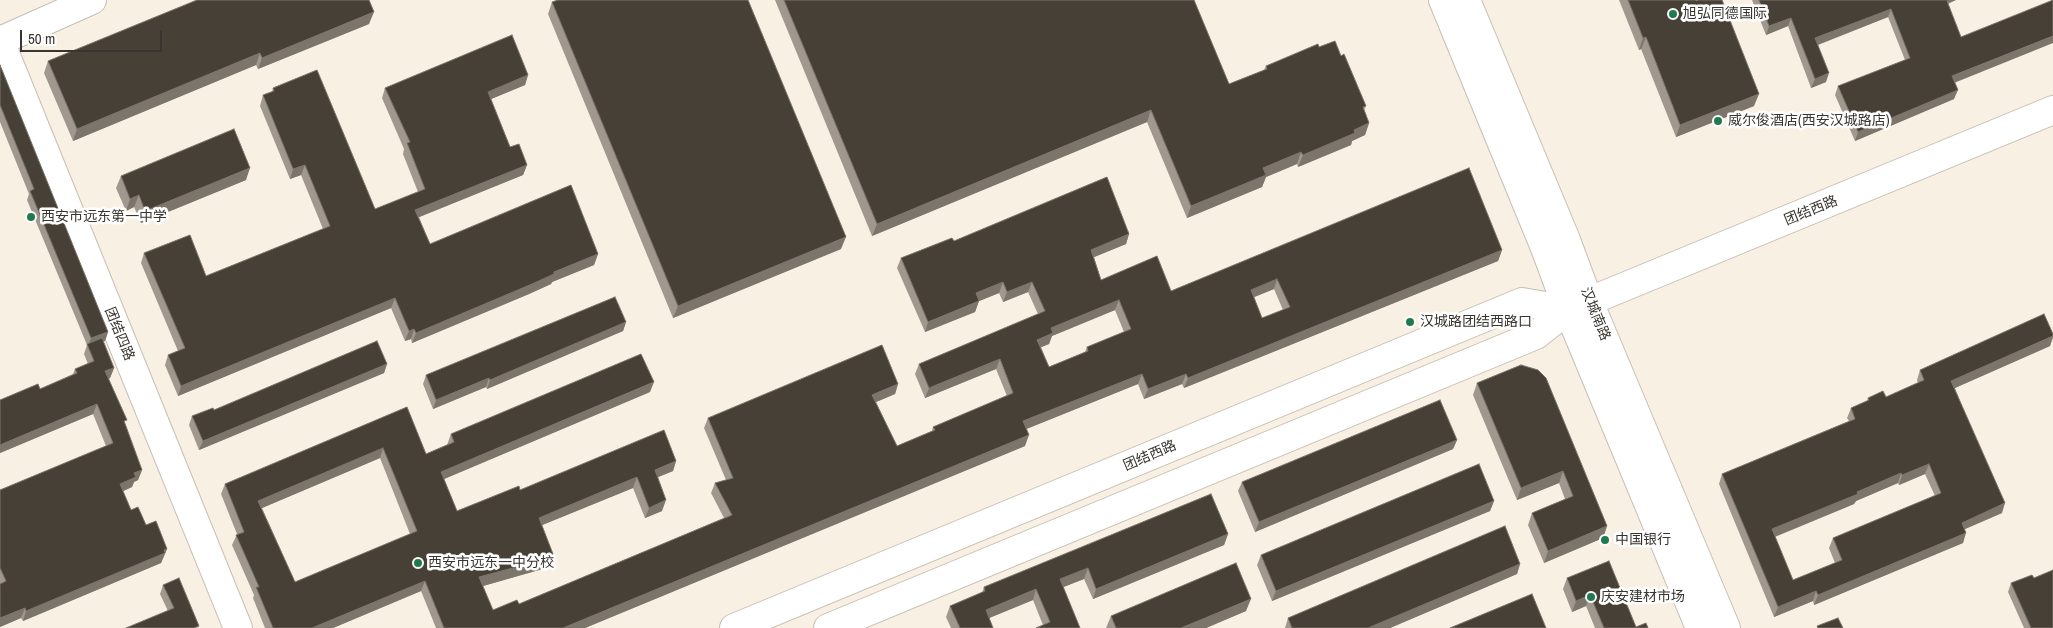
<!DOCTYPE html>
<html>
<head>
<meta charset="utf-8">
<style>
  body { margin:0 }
  #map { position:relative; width:2053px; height:628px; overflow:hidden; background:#f9f0e4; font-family:"Archivo Narrow",sans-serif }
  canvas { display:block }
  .scale { position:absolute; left:20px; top:30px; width:142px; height:22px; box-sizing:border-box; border:2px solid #383530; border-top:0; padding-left:6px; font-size:15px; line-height:18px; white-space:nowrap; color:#383530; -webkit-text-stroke:4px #fff; paint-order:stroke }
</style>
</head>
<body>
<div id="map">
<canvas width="2053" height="628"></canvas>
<div class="scale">50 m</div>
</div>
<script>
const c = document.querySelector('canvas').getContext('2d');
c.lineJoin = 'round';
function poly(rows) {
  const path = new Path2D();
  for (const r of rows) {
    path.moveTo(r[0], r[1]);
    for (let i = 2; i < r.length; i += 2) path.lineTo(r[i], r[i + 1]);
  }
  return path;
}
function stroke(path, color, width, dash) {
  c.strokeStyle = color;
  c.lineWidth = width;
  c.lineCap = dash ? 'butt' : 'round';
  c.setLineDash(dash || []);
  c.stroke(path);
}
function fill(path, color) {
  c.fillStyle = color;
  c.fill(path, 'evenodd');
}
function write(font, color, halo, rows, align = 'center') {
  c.font = font + ' "Archivo Narrow","Noto Sans SC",sans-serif';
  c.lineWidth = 5;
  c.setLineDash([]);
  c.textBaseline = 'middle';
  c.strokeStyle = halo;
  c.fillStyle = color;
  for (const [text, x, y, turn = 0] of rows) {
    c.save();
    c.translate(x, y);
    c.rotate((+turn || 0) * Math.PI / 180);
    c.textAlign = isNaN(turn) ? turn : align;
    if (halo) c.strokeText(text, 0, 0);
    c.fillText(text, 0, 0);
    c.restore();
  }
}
const secondary = poly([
  [1443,0,1545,248,1568,310,1700,628],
  [1466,0,1566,240,1589,302,1726,628],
  [0,41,238,628],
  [0,41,92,0],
  [734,628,1522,302,1568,310],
  [828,628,1536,335,1568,310,2053,110]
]);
stroke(secondary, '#c7bfb3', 30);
stroke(secondary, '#fff', 28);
fill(poly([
  [775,0,1194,0,1229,84,1264,70,1266,66,1319,47,1341,56,1366,106,1364,110,1369,123,1365,135,1352,141,1351,145,1298,167,1297,164,1266,177,1262,187,1187,218,1147,122,872,236],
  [1619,0,1696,0,1754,106,1676,137,1641,49,1639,50],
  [1752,0,1956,0,1948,4,1955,83,1954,99,1855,141,1835,95,1838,86,1905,60,1888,17,1818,45,1826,82,1811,88,1788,26,1766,35],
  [552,2,841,249,673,318,548,14],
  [369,24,258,69,256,65,73,141,44,73,48,61],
  [0,65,108,332,105,341,103,341,114,368,110,378,109,379,142,470,138,480,134,482,132,487,123,491,131,510,146,525,167,549,161,563,23,621,21,618,0,627,0,490,106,446,93,414,0,453,0,400,40,389,73,374,75,369,88,364,84,354,87,345,27,200,29,194,0,122],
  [528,75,525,85,491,99,510,147,527,165,523,175,419,217,430,244,598,254,594,265,552,282,551,284,529,294,412,343,411,339,405,341,391,308,178,396,165,365,168,355,178,351,141,263,144,253,206,276,323,229,301,175,290,179,260,106,263,95,272,92,273,88,375,209,418,192,403,154,404,149,382,98,385,88],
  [121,176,246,180,141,223,134,207,126,211,116,188],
  [1129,234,1126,244,1094,257,1101,280,1171,291,1502,250,1498,261,1184,388,1182,384,1144,399,1138,384,1026,429,1025,446,585,628,436,628,421,591,333,628,265,628,253,598,254,595,232,545,237,534,221,494,225,484,407,407,426,454,447,445,451,434,650,392,444,479,457,511,520,490,676,461,673,471,658,477,662,511,645,518,633,488,542,525,553,554,550,564,548,565,546,568,483,586,493,610,519,604,724,518,711,493,715,483,726,480,704,428,708,418,898,384,895,394,876,402,897,446,932,431,933,427,1007,396,996,369,925,398,915,374,919,364,1038,314,1028,292,1003,302,999,293,979,301,975,312,925,332,897,268,901,258,954,241],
  [1274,289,1283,310,1262,318,1254,297],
  [1115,310,1124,332,1087,347,1085,352,1049,367,1041,347,1049,344,1052,336],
  [380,458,410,534,295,582,262,508],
  [626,322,623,331,487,389,486,387,433,409,423,384,426,375],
  [2053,334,2053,338,2050,346,1955,388,2002,513,1965,529,1963,543,1814,605,1813,601,1774,617,1719,484,1722,474,1849,421,1847,418,1851,408,1867,401,1868,398,1886,397,1918,383,1917,380,1920,370],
  [1925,474,1935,496,1833,538,1829,548,1835,563,1793,580,1775,537,1854,504,1856,501,1898,483,1899,485],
  [387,364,384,373,199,450,189,425,192,416,214,410],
  [1538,370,1607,526,1603,538,1544,563,1528,525,1532,513,1565,499,1559,483,1517,500,1473,395,1477,383],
  [1457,440,1453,449,1255,532,1238,491,1242,482],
  [1494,501,1490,511,1272,601,1257,565,1261,555],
  [1228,534,1224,545,1093,599,1084,579,1063,587,1080,628,1043,625,1033,600,989,618,993,628,951,628,946,617,950,606,982,593,984,587],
  [1520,564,1517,574,1390,628,1285,628,1288,618],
  [1567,578,1636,627,1648,628,1595,628,1586,606,1572,612,1563,589],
  [2034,578,2053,628,2024,628,2008,592,2011,583],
  [163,585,199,628,168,611,160,594],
  [1246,611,1206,628,1106,628,1111,616]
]), '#a0988e');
fill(poly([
  [1946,0,1956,0,1948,3,1946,9],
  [1891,9,1888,17,1812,47,1815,38],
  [374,12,369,24,258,69,262,58],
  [1791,18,1788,26,1766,35,1769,26],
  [2053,36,2053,43,1949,85,1952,76],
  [1646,37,1641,49,1639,50,1643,38],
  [260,53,256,65,73,141,77,129],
  [1829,73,1826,82,1811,88,1815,79],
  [528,75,525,85,484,102,488,92],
  [1958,90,1954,99,1855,141,1858,132],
  [1759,94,1754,106,1676,137,1680,125],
  [1151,110,1147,122,872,236,877,224],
  [1369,123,1365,135,1352,141,1351,145,1298,167,1303,155,1354,130],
  [1301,152,1297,164,1266,177,1262,187,1187,218,1191,206,1263,168],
  [305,165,301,175,290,179,293,169],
  [527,165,523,175,412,220,415,210],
  [250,168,246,180,141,223,145,211],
  [139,195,134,207,126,211,130,199],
  [1129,234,1126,244,1087,260,1091,250],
  [846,237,841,249,673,318,678,306],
  [1502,250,1498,261,1184,388,1188,378],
  [598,254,594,265,552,282,551,284,529,294,412,343,416,333,554,272],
  [1277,279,1274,289,1247,300,1251,290],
  [1003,282,999,293,972,304,976,293],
  [1032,282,1028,292,1003,302,1007,292],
  [395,298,391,308,178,396,181,386],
  [1119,300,1115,310,1052,336,1049,344,1034,350,1037,340,1051,328],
  [979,301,975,312,925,332,928,322],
  [626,322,623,331,487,389,490,380],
  [414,329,411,339,405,341,409,331],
  [108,332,105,341,89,347,88,346,91,338],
  [2053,336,2050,346,1948,391,1951,381],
  [1000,359,996,369,925,398,929,388],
  [387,364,384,373,199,450,203,441],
  [114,368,110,378,101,381,105,371],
  [1142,374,1138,384,1019,432,1023,421],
  [1186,374,1182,384,1144,399,1148,389],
  [489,378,486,387,433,409,436,400],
  [654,382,650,392,437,482,441,472],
  [898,384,895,394,869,405,872,395],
  [97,404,93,414,0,453,0,445],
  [1029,435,1025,446,585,628,563,628],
  [1457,440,1453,449,1255,532,1259,522],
  [383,448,380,458,255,511,258,501],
  [676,461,673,471,651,480,655,470],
  [1929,464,1925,474,1899,485,1902,475],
  [142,470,138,480,134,482,132,487,117,494,120,484,134,473],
  [1563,471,1559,483,1517,500,1521,488],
  [1901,473,1898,483,1856,501,1854,504,1769,539,1772,529],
  [637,477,633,488,535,528,539,518],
  [666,500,662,511,645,518,649,508],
  [1494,501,1490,511,1272,601,1276,591],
  [2005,503,2002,513,1958,532,1962,523],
  [1607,526,1603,538,1544,563,1548,551],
  [1966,533,1963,543,1814,605,1818,595],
  [1228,534,1224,545,1093,599,1096,589],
  [167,549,161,563,23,621,26,611],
  [553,554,550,564,548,565,546,568,476,588,479,577],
  [1520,564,1517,574,1390,628,1368,628],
  [1088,568,1084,579,1056,590,1060,579],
  [425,581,421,591,333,628,312,628],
  [1036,589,1033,600,982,621,986,610],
  [1816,591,1813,601,1774,617,1778,607],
  [1590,595,1586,606,1572,612,1576,601],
  [1251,599,1246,611,1206,628,1181,628],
  [25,608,21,618,0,627,0,618]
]), '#7c756b');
const building = poly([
  [197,0,369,0,374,12,262,58,260,53,77,129,48,61,197,0],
  [558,0,748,0,846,237,678,306,552,2,558,0],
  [784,0,1194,0,1229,84,1267,69,1266,66,1318,44,1319,47,1335,41,1341,56,1344,54,1366,106,1363,107,1369,123,1354,130,1355,133,1303,155,1301,152,1263,168,1266,175,1191,206,1151,110,877,224,784,0],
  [1628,0,1696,0,1696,1,1698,0,1722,0,1759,94,1680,125,1646,37,1643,38,1628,0],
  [1759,0,1949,0,1947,1,1961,37,2053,0,2053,36,1952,76,1958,90,1858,132,1838,86,1910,58,1891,9,1815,38,1829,73,1815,79,1791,18,1769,26,1759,0],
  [512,35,528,75,488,92,510,147,519,144,527,165,415,210,430,244,571,185,598,254,554,272,554,274,532,284,416,333,414,329,409,331,395,298,181,386,168,355,185,348,144,253,190,235,206,276,330,226,305,165,293,169,263,95,274,91,273,88,317,70,375,209,425,189,407,143,410,142,385,88,512,35],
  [0,65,108,332,91,338,30,191,34,189,0,105,0,65],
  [234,129,250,168,145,211,139,195,130,199,121,176,234,129],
  [1469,168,1502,250,1188,378,1186,374,1148,389,1142,374,1023,421,1029,435,563,628,444,628,425,581,312,628,273,628,256,587,259,587,236,535,244,532,225,484,407,407,426,454,454,442,451,434,641,354,654,382,441,472,457,511,519,486,520,490,664,430,676,461,655,470,666,500,649,508,637,477,539,518,553,554,549,556,550,558,479,577,493,610,517,600,519,604,732,515,715,483,733,478,708,418,882,345,898,384,872,395,897,446,935,430,933,427,1013,393,1000,359,929,388,919,364,1045,311,1032,282,1007,292,1003,282,976,293,979,301,928,322,901,258,952,238,954,241,1107,177,1129,234,1091,250,1101,280,1157,256,1171,291,1469,168],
  [1277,279,1290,307,1262,318,1251,290,1277,279],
  [1119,300,1131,329,1087,347,1088,351,1049,367,1037,340,1053,333,1051,328,1119,300],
  [383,448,417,531,295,582,258,501,383,448],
  [615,297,626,322,490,380,489,378,436,400,426,375,615,297],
  [2044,314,2053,334,2053,336,1951,381,2005,503,1962,523,1966,533,1818,595,1816,591,1778,607,1722,474,1855,419,1851,408,1869,400,1868,398,1883,391,1886,397,1924,380,1920,370,2044,314],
  [1929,464,1941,493,1833,538,1842,560,1793,580,1772,529,1858,494,1857,492,1901,473,1902,475,1929,464],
  [102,338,114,368,105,371,127,420,124,421,142,470,134,473,136,477,120,484,131,510,138,507,146,525,156,521,167,549,164,550,165,553,26,611,25,608,0,618,0,584,6,581,0,568,0,490,113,443,97,404,0,445,0,400,38,384,40,389,77,373,75,369,94,361,87,344,102,338],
  [377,341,387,364,203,441,192,416,213,408,214,410,377,341],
  [1521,365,1538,370,1546,378,1607,526,1548,551,1532,513,1573,496,1563,471,1521,488,1477,383,1521,365],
  [1440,400,1457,440,1259,522,1242,482,1440,400],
  [1479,464,1494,501,1276,591,1261,555,1479,464],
  [1211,494,1228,534,1096,589,1088,568,1060,579,1080,628,1036,628,1050,622,1036,589,986,610,993,628,960,628,950,606,985,591,984,587,1211,494],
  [1505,526,1520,564,1368,628,1292,628,1288,618,1505,526],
  [1609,561,1636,627,1646,623,1648,628,1604,628,1590,595,1576,601,1567,578,1609,561],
  [1236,563,1251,599,1181,628,1116,628,1111,616,1236,563],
  [2053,570,2053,628,2031,628,2011,583,2032,575,2034,578,2053,570],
  [179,578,199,626,194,628,126,628,174,608,163,585,179,578],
  [1532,594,1546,628,1450,628,1532,594],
  [1838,618,1843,628,1818,628,1817,626,1838,618]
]);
fill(building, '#474037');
stroke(building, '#7c756b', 1);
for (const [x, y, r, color] of [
  [1673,14,5,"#1f7a4f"],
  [1718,121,5,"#1f7a4f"],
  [31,217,5,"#1f7a4f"],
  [1410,322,5,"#1f7a4f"],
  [1605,540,5,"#1f7a4f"],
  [418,563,5,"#1f7a4f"],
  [1591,597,5,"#1f7a4f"]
]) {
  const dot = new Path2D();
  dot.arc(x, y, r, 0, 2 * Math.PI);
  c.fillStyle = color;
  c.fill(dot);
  stroke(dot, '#fff', 2);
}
write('14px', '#383530', '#fff', [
  ["旭弘同德国际",1683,14],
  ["威尔俊酒店(西安汉城路店)",1728,121],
  ["西安市远东第一中学",41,217],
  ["汉城路团结西路口",1420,322],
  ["中国银行",1615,540],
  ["西安市远东一中分校",428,563],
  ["庆安建材市场",1601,597]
], 'left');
write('14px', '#383530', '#fff', [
  ["团结西路",1811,211,-22],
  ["汉城南路",1595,314,68],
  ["团结四路",119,334,68],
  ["团结西路",1150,456,-23]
]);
</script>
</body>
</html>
